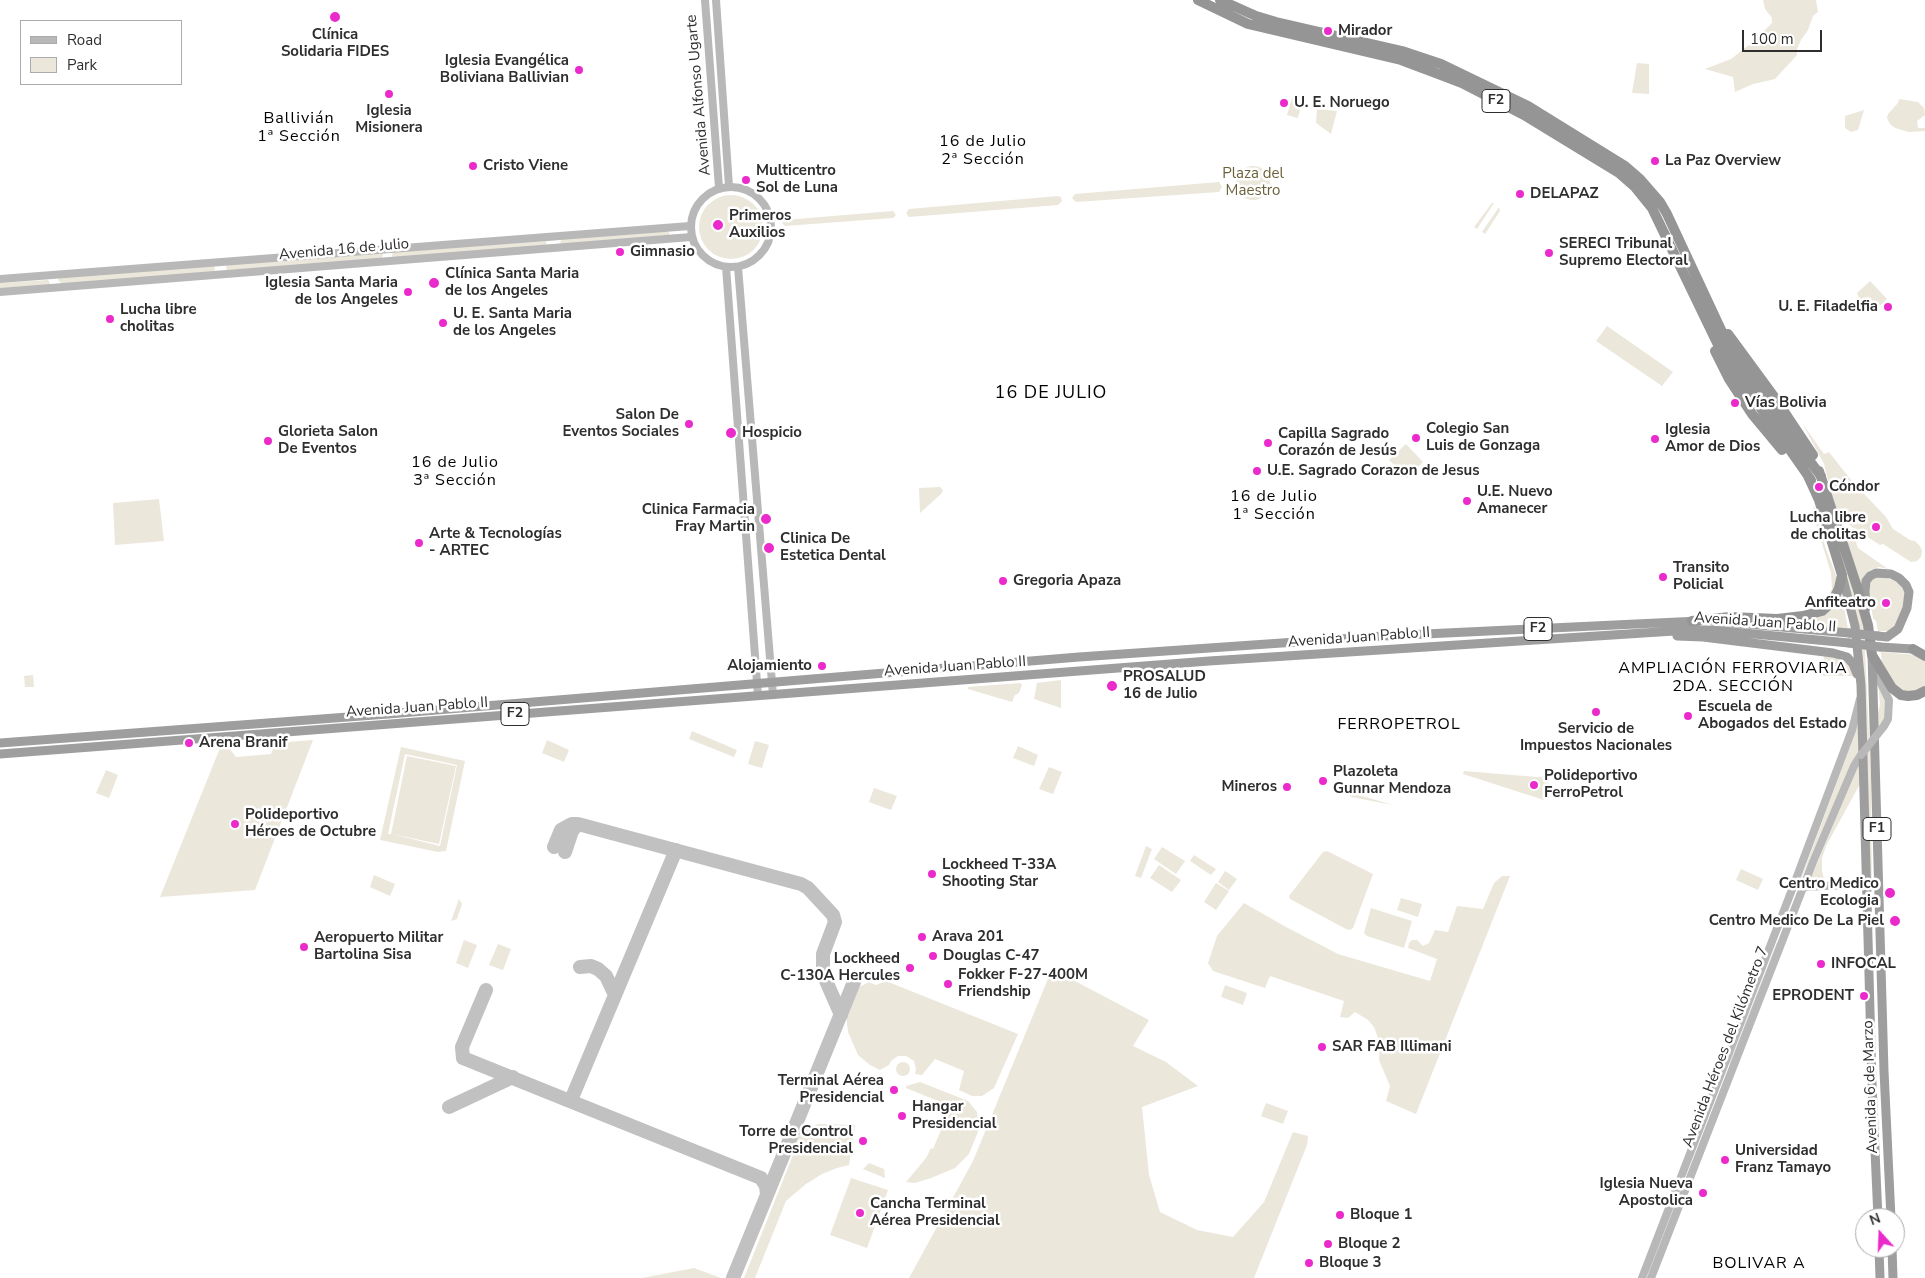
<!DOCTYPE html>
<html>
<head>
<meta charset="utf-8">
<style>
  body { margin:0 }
  #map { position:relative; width:1925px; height:1278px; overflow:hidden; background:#fff; font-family:"Nunito Sans",sans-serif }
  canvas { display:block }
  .legend { position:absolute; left:20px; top:20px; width:162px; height:65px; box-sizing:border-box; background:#fff; border:1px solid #ababab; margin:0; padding:6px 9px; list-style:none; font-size:15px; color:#2e2e2e }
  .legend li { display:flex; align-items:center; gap:10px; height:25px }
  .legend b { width:25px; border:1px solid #ababab }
  .north { position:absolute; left:1855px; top:1208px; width:50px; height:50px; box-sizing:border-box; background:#fff; border:1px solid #ababab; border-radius:50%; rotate:340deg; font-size:14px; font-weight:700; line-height:20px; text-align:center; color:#2e2e2e }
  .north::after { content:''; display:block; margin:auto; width:18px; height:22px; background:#eb2acb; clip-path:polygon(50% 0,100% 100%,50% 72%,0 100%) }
  .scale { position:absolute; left:1742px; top:30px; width:80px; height:22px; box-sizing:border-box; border:2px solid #2e2e2e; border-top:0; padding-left:6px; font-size:15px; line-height:18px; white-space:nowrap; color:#2e2e2e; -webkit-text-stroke:4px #fff; paint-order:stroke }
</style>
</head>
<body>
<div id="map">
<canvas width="1925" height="1278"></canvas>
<ul class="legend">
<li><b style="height:6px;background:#b8b8b8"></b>Road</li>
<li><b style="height:14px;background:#ece7db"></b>Park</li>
</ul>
<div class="north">N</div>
<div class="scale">100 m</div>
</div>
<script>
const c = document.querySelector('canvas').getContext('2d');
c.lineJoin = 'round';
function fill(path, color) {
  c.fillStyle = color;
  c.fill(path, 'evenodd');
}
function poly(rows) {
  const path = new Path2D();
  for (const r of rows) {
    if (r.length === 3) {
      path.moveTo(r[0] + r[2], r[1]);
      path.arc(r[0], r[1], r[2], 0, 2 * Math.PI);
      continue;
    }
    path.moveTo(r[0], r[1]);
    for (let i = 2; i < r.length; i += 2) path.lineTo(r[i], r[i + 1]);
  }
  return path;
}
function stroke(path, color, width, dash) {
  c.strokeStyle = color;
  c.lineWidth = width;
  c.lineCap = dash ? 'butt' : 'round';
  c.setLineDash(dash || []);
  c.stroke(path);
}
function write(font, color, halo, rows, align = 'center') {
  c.font = font + ' "Nunito Sans",sans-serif';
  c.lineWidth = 5;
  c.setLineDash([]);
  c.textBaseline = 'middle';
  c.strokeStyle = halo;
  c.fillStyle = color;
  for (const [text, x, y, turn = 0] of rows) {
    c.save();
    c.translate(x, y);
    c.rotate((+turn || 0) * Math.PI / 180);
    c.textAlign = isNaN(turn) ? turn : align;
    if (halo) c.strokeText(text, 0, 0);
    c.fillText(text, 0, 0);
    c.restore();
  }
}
fill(poly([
  [1763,0,1816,0,1818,12,1813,16,1808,30,1801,40,1797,49,1797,55,1775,79,1753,84,1735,92,1733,77,1705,69,1731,59,1754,41,1772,23,1772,18,1765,9],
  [1637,63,1649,64,1649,94,1632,93],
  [1292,98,1302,101,1298,118,1287,115],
  [1899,99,1918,102,1924,108,1925,115,1917,121,1918,128,1925,128,1925,131,1909,132,1895,128,1890,124,1887,118,1888,114,1898,103],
  [1317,109,1337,111,1331,134,1316,123],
  [1864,110,1858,130,1851,132,1845,128,1845,116],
  [1253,183,17],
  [1219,182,1222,187,1219,192,1076,202,1072,198,1075,194],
  [731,227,32],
  [1058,196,1061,197,1062,201,1058,205,909,217,906,213,909,209],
  [1492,203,1494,203,1477,229,1474,227],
  [1499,207,1500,211,1485,234,1482,232],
  [893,211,896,215,893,218,785,226,782,223,785,220],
  [668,231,670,235,561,245,560,242,562,239],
  [546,241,547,246,393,258,392,255,393,252],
  [383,253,382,259,227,270,226,267,227,264],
  [214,266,215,269,214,272,62,284,58,280,59,277],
  [48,280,50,283,49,286,0,290,0,283],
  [1870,281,1887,299,1873,312,1858,299,1859,298,1857,293],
  [1607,326,1673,372,1662,386,1596,341],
  [1802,423,1824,454,1829,452,1851,480,1886,517,1893,529,1910,540,1915,541,1920,546,1922,551,1921,557,1917,561,1911,562,1908,560,1883,544,1880,545,1869,538,1837,517,1824,464],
  [1406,444,1423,462,1407,478,1389,460],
  [940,487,943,490,942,493,920,513,919,488],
  [1825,498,1860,608,1864,632,1871,776,1872,917,1860,631],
  [159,499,164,541,115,545,113,503],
  [1814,506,1825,546,1837,578,1837,584,1826,605,1800,615,1818,607,1824,602,1832,589,1831,573,1812,511],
  [1841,526,1853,533,1858,548,1888,569,1879,567,1870,570,1860,585],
  [1876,577,1883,577,1898,582,1906,594,1905,602,1896,626,1890,631,1878,631,1876,621,1873,618,1868,591,1871,581],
  [1841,591,1848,629,1781,625,1817,617],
  [1881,652,1917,655,1923,659,1925,661,1925,686,1915,693,1898,690,1882,668],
  [1824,654,1846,660,1851,668,1853,676,1823,676],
  [33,675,34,687,25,687,24,676],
  [1061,680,1061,708,1034,699,1037,683],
  [1020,683,1022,685,1019,693,1015,695,1012,702,968,689,968,687],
  [1878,684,1886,698,1884,719,1877,730,1877,717,1880,704],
  [1859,712,1860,750,1851,765,1799,884,1850,747],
  [692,731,737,750,734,757,689,739],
  [313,740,255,890,160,897,220,748,228,747,236,757,271,754,275,743],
  [547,740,569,750,564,762,542,753],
  [755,741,769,745,762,768,748,764],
  [1018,746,1038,755,1034,766,1013,758],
  [401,747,465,761,446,851,438,852,380,840],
  [405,754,457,765,440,846,392,834,439,844,456,766,407,756,391,834,388,834],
  [1861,759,1860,784,1826,846,1822,858,1822,871,1824,879,1829,884,1808,885],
  [1049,767,1062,772,1053,794,1039,789],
  [106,770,118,775,109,798,96,793],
  [1464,771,1549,778,1544,800,1463,774],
  [874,788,897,796,891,810,869,802],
  [1352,793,1393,805,1351,797,1349,794],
  [1146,846,1152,849,1141,878,1135,876],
  [1162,847,1185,861,1176,874,1154,859],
  [1327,851,1373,874,1353,928,1350,930,1346,929,1290,899,1289,896,1323,852],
  [1194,855,1216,869,1211,875,1190,861],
  [1159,865,1181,880,1172,892,1150,878],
  [1741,869,1763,879,1758,890,1736,880],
  [1225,871,1237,879,1229,890,1218,882],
  [374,875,395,884,390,896,370,887],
  [1502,876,1510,876,1416,1114,1386,1101,1390,1086,1379,1060,1380,1043,1374,1027,1368,1020,1355,1012,1348,1018,1340,1017,1344,1001,1270,976,1265,988,1213,971,1208,963,1217,936,1244,903,1286,927,1338,954,1430,981,1437,959,1408,948,1409,943,1412,940,1417,940,1423,946,1429,943,1435,930,1448,932,1457,906,1483,909,1494,883],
  [1216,883,1229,891,1216,910,1204,902],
  [1401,898,1422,904,1418,917,1397,910],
  [459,899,462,904,457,919,451,921],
  [1371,908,1412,921,1404,948,1367,936,1364,933],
  [464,940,477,945,468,968,456,963],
  [1777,942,1780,943,1732,1065,1729,1064],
  [498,944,511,949,503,970,489,965],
  [1052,969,1149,1020,1133,1046,1166,1062,1198,1086,1142,1107,1149,1175,1160,1212,1197,1230,1233,1237,1264,1202,1293,1132,1308,1136,1307,1145,1254,1278,909,1278,973,1161],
  [886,981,1018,1034,994,1088,982,1096,972,1096,959,1090,964,1071,935,1059,922,1075,915,1074,916,1069,914,1061,906,1056,898,1056,891,1061,889,1065,880,1070,870,1065,858,1055,848,1032,846,1015,857,988,869,982,876,985],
  [1225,985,1247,993,1243,1005,1221,997],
  [903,1069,7],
  [920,1082,968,1101,977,1112,979,1129,969,1154,955,1168,931,1178,915,1183,906,1182,926,1158,931,1148,933,1149,949,1111,946,1109,948,1105,906,1088,906,1086],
  [1266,1103,1288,1111,1283,1124,1261,1116],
  [819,1124,855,1125,849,1165,837,1168,822,1174,806,1184,786,1201,755,1278,744,1278,795,1150,792,1149,801,1129],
  [869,1163,884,1169,885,1178,863,1169],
  [1684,1177,1687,1178,1650,1273,1647,1272],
  [851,1178,888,1190,867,1248,830,1235],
  [694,1268,721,1278,642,1278]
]), '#ece7db');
stroke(poly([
  [554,847,561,830,572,824,578,824,801,884,808,888,833,915,835,922,823,954,823,974,841,1015],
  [565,852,572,831,578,824],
  [580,967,591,966,598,969,606,976,615,995],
  [486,990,462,1047,463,1058,761,1178,766,1186,767,1195,733,1278],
  [571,1100,676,850],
  [449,1107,513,1077],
  [767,1195,856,977]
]), '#c1c1c1', 14);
stroke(poly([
  [705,0,719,188],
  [716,0,729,186],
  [731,227,40],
  [726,267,758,696],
  [738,267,773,695],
  [0,279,690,226],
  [0,292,691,237],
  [1873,667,1889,700,1888,719,1884,726],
  [1804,887,1865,884],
  [1642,1278,1793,887,1852,730,1860,699],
  [1651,1278,1813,862,1854,766,1861,755]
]), '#b8b8b8', 8);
stroke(poly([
  [1842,575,1855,626,1861,685,1872,1083,1878,1218],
  [1866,608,1865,591,1866,581,1870,576,1876,573,1891,574,1899,578,1906,585,1909,592,1907,608,1898,629,1887,637,1878,636],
  [1714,621,1849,633],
  [1677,636,1703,637,1833,653,1847,657,1853,664,1857,674],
  [1880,647,1913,649],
  [1872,655,1884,1071,1891,1218],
  [0,743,388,714,1079,657,1383,636,1699,621],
  [0,754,1209,661,1690,630,1712,630,1849,643],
  [1879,1248,1880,1278],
  [1892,1248,1893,1278]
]), '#9e9e9e', 9);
stroke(poly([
  [1198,0,1248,24,1401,60,1441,75,1462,83,1524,115,1619,173,1635,187,1652,208,1722,353,1811,480],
  [1220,0,1256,16,1276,22,1402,51,1441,64,1528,106,1625,166,1640,179,1660,202,1667,214,1730,349,1767,404,1821,476],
  [1728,334,1775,398,1813,455],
  [1715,351,1729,379,1752,414,1782,450],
  [1819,471,1858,590,1868,625,1872,655,1892,688,1901,695,1908,696,1917,695,1925,691],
  [1692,621,1730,617,1777,619,1803,616,1822,611,1833,601,1839,588,1842,575,1819,500,1808,476],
  [1913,649,1925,656]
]), '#959595', 10);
stroke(poly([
  [1861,755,1884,726]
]), '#b8b8b8', 8);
stroke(poly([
  [1849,633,1878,636],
  [1849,643,1880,647]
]), '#9e9e9e', 9);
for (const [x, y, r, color] of [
  [335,17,6,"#eb2acb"],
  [1328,31,5,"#eb2acb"],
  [579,70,5,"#eb2acb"],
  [389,94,5,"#eb2acb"],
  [1284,103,5,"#eb2acb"],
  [1655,161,5,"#eb2acb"],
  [473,166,5,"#eb2acb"],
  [746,180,5,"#eb2acb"],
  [1520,194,5,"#eb2acb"],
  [718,225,6,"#eb2acb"],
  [620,252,5,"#eb2acb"],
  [1549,253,5,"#eb2acb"],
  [434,283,6,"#eb2acb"],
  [408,292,5,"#eb2acb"],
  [1888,307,5,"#eb2acb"],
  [110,319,5,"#eb2acb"],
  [443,323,5,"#eb2acb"],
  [1735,403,5,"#eb2acb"],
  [689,424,5,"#eb2acb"],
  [731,433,6,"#eb2acb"],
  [1416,438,5,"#eb2acb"],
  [1655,439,5,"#eb2acb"],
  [268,441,5,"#eb2acb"],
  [1268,443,5,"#eb2acb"],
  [1257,471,5,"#eb2acb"],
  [1819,487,5,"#eb2acb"],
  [1467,501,5,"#eb2acb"],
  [766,519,6,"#eb2acb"],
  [1876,527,5,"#eb2acb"],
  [419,543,5,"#eb2acb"],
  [769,548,6,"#eb2acb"],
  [1663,577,5,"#eb2acb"],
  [1003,581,5,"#eb2acb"],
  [1886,603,5,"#eb2acb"],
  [822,666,5,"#eb2acb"],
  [1112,686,6,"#eb2acb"],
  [1596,712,5,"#eb2acb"],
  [1688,716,5,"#eb2acb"],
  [189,743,5,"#eb2acb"],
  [1323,781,5,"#eb2acb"],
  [1534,785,5,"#eb2acb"],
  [1287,787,5,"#eb2acb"],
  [235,824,5,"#eb2acb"],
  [932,874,5,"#eb2acb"],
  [1890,893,6,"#eb2acb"],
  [1895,921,6,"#eb2acb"],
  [922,937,5,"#eb2acb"],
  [304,947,5,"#eb2acb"],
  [933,956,5,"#eb2acb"],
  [1821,964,5,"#eb2acb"],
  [910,968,5,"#eb2acb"],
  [948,984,5,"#eb2acb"],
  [1864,996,5,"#eb2acb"],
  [1322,1047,5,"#eb2acb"],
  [894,1090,5,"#eb2acb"],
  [902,1116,5,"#eb2acb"],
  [863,1141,5,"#eb2acb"],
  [1725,1160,5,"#eb2acb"],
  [1703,1193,5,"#eb2acb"],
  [860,1213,5,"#eb2acb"],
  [1340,1215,5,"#eb2acb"],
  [1328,1244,5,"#eb2acb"],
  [1309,1263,5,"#eb2acb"]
]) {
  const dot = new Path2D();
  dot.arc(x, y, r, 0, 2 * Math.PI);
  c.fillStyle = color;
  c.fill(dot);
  stroke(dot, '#fff', 2);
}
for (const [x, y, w] of [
  [1496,101,28],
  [1538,629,28],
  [515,714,28],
  [1877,829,28]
]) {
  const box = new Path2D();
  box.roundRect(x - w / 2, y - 11.5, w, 23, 4);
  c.fillStyle = '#fff';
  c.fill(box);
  stroke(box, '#2e2e2e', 1);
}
write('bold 14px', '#2e2e2e', null, [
  ["F2",1496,101],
  ["F2",1538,629],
  ["F2",515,714],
  ["F1",1877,829]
]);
write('bold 15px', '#2e2e2e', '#fff', [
  ["Mirador",1338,31],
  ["Clínica",335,35,"center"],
  ["Solidaria FIDES",335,52,"center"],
  ["Iglesia Evangélica",569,61,"right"],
  ["Boliviana Ballivian",569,78,"right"],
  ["U. E. Noruego",1294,103],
  ["Iglesia",389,111,"center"],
  ["Misionera",389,128,"center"],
  ["La Paz Overview",1665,161],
  ["Cristo Viene",483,166],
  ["Multicentro",756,171],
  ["Sol de Luna",756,188],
  ["DELAPAZ",1530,194],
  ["Primeros",729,216],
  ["Auxilios",729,233],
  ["SERECI Tribunal",1559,244],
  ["Supremo Electoral",1559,261],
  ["Gimnasio",630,252],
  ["Clínica Santa Maria",445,274],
  ["de los Angeles",445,291],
  ["Iglesia Santa Maria",398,283,"right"],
  ["de los Angeles",398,300,"right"],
  ["U. E. Filadelfia",1878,307,"right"],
  ["Lucha libre",120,310],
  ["cholitas",120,327],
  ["U. E. Santa Maria",453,314],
  ["de los Angeles",453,331],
  ["Vías Bolivia",1745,403],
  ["Salon De",679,415,"right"],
  ["Eventos Sociales",679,432,"right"],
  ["Colegio San",1426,429],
  ["Luis de Gonzaga",1426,446],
  ["Iglesia",1665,430],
  ["Amor de Dios",1665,447],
  ["Glorieta Salon",278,432],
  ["De Eventos",278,449],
  ["Hospicio",742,433],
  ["Capilla Sagrado",1278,434],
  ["Corazón de Jesús",1278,451],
  ["U.E. Sagrado Corazon de Jesus",1267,471],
  ["Cóndor",1829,487],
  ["U.E. Nuevo",1477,492],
  ["Amanecer",1477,509],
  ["Clinica Farmacia",755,510,"right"],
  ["Fray Martin",755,527,"right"],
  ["Lucha libre",1866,518,"right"],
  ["de cholitas",1866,535,"right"],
  ["Arte & Tecnologías",429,534],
  ["- ARTEC",429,551],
  ["Clinica De",780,539],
  ["Estetica Dental",780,556],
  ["Transito",1673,568],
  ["Policial",1673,585],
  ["Gregoria Apaza",1013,581],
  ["Anfiteatro",1876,603,"right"],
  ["Alojamiento",812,666,"right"],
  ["PROSALUD",1123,677],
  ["16 de Julio",1123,694],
  ["Escuela de",1698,707],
  ["Abogados del Estado",1698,724],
  ["Servicio de",1596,729,"center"],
  ["Impuestos Nacionales",1596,746,"center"],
  ["Arena Branif",199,743],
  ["Plazoleta",1333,772],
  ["Gunnar Mendoza",1333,789],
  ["Polideportivo",1544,776],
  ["FerroPetrol",1544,793],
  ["Mineros",1277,787,"right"],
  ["Polideportivo",245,815],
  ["Héroes de Octubre",245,832],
  ["Lockheed T-33A",942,865],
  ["Shooting Star",942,882],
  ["Centro Medico",1879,884,"right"],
  ["Ecologia",1879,901,"right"],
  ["Centro Medico De La Piel",1884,921,"right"],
  ["Arava 201",932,937],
  ["Aeropuerto Militar",314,938],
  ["Bartolina Sisa",314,955],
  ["Douglas C-47",943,956],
  ["Lockheed",900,959,"right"],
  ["C-130A Hercules",900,976,"right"],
  ["INFOCAL",1831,964],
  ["Fokker F-27-400M",958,975],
  ["Friendship",958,992],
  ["EPRODENT",1854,996,"right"],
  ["SAR FAB Illimani",1332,1047],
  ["Terminal Aérea",884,1081,"right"],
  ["Presidencial",884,1098,"right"],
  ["Hangar",912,1107],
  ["Presidencial",912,1124],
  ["Torre de Control",853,1132,"right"],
  ["Presidencial",853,1149,"right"],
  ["Universidad",1735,1151],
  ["Franz Tamayo",1735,1168],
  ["Iglesia Nueva",1693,1184,"right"],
  ["Apostolica",1693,1201,"right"],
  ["Cancha Terminal",870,1204],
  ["Aérea Presidencial",870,1221],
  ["Bloque 1",1350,1215],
  ["Bloque 2",1338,1244],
  ["Bloque 3",1319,1263]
], 'left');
write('15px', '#2e2e2e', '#fff', [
  ["Avenida Alfonso Ugarte",699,95,-95],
  ["Avenida 16 de Julio",344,250,-5],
  ["Avenida Juan Pablo II",1765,623,4],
  ["Avenida Juan Pablo II",1359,638,-4],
  ["Avenida Juan Pablo II",955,667,-4],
  ["Avenida Juan Pablo II",417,708,-4],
  ["Avenida Héroes del Kilómetro 7",1726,1047,-69],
  ["Avenida 6 de Marzo",1871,1087,-92]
]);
write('15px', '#6b603a', '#fff', [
  ["Plaza del",1253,174],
  ["Maestro",1253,191]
]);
c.letterSpacing = '1px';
write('16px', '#000', '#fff', [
  ["Ballivián",299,119],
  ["1ª Sección",299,137],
  ["16 de Julio",983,142],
  ["2ª Sección",983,160],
  ["16 de Julio",455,463],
  ["3ª Sección",455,481],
  ["16 de Julio",1274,497],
  ["1ª Sección",1274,515],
  ["AMPLIACIÓN FERROVIARIA",1733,669],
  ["2DA. SECCIÓN",1733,687],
  ["FERROPETROL",1399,725],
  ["BOLIVAR A",1759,1264]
]);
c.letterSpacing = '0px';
c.letterSpacing = '1px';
write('18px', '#000', '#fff', [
  ["16 DE JULIO",1051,394]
]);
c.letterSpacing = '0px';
</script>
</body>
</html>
